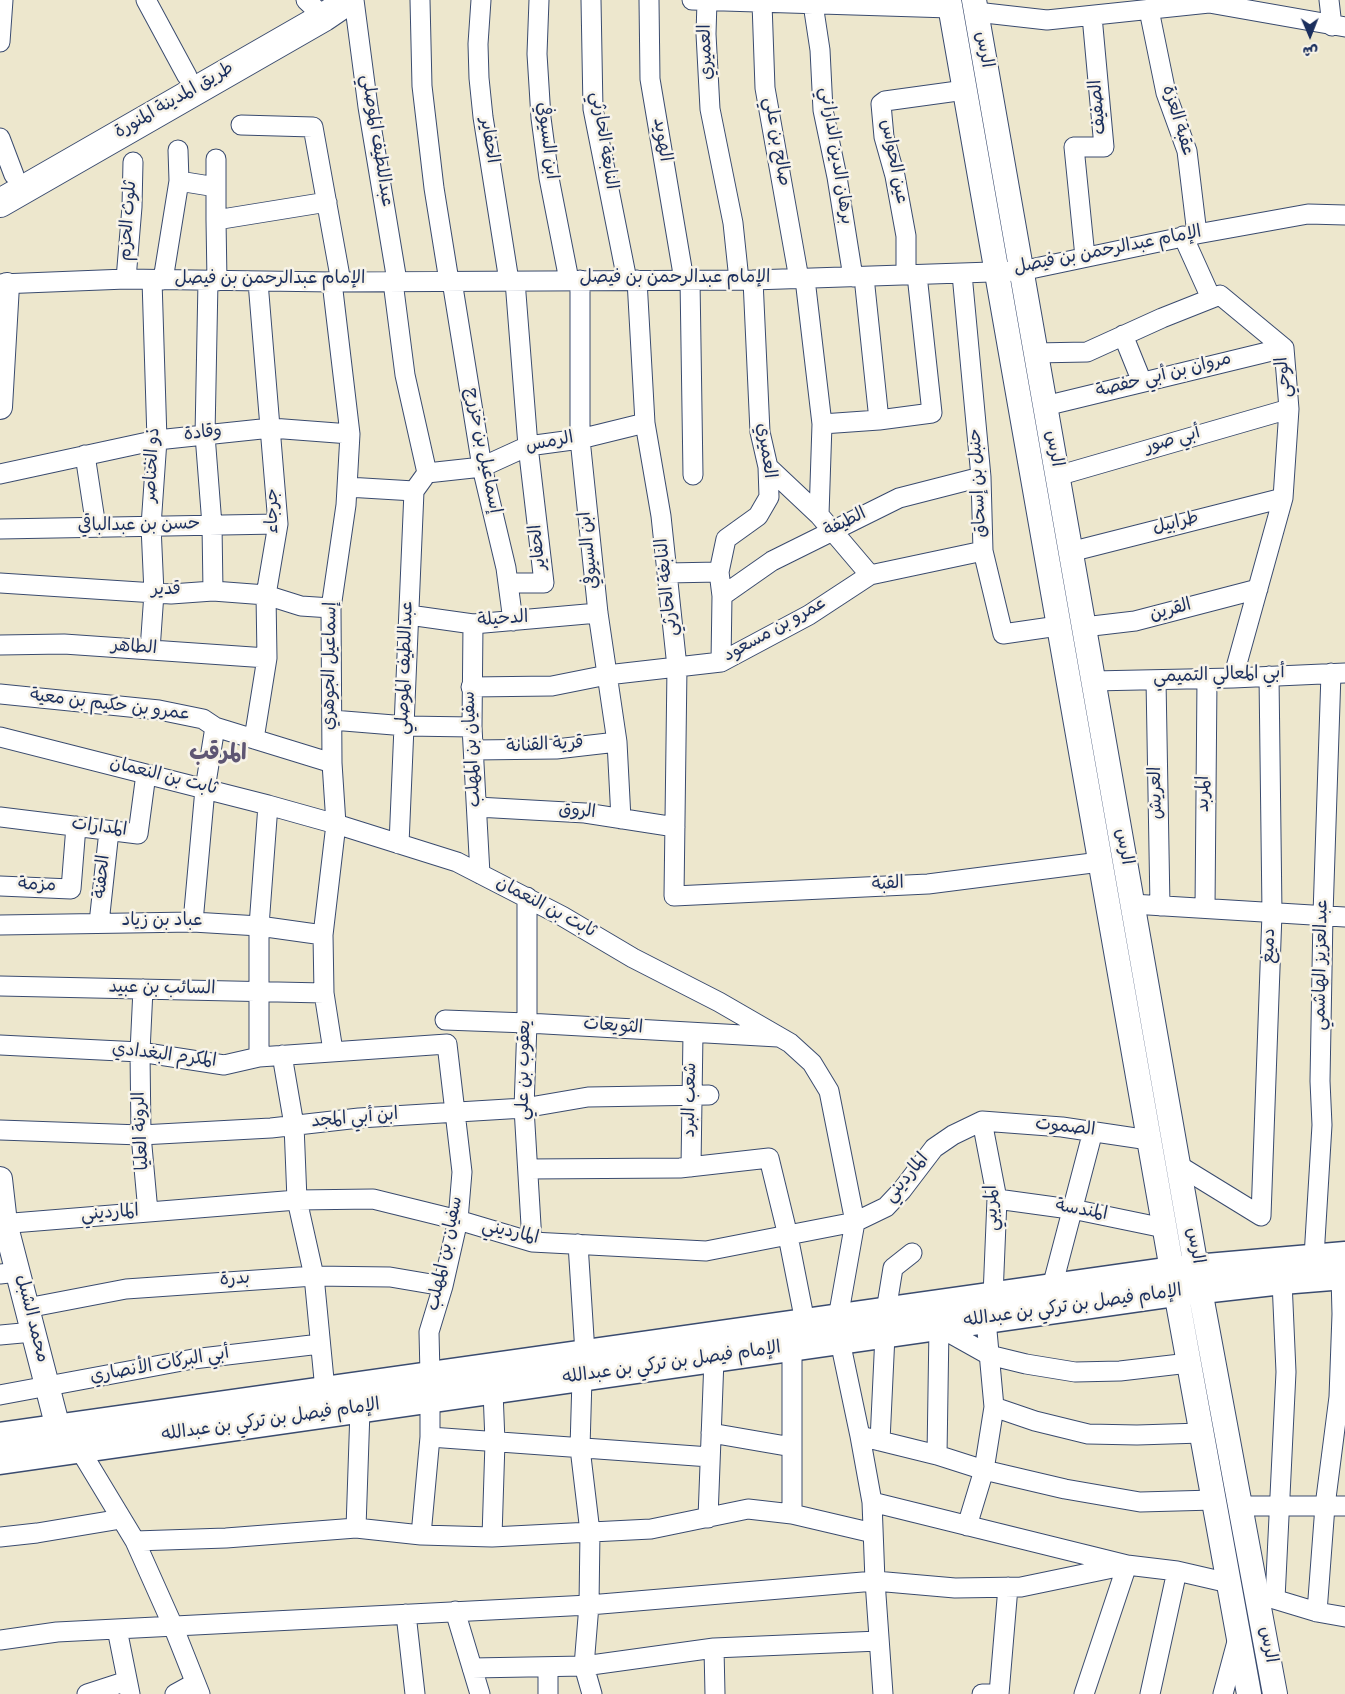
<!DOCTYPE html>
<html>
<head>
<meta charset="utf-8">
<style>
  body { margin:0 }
  #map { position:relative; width:1345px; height:1694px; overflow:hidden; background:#ede7cd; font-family:Dekko,"Playpen Sans Arabic",sans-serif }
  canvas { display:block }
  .north { position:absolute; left:1285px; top:10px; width:50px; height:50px; -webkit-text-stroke:4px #f7f3e8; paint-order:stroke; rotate:179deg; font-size:14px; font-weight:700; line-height:20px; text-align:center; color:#1b2f5e }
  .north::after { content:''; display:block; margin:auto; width:18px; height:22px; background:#1b2f5e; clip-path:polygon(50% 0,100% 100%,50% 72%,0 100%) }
</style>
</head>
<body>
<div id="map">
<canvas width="1345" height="1694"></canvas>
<div class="north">ش</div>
</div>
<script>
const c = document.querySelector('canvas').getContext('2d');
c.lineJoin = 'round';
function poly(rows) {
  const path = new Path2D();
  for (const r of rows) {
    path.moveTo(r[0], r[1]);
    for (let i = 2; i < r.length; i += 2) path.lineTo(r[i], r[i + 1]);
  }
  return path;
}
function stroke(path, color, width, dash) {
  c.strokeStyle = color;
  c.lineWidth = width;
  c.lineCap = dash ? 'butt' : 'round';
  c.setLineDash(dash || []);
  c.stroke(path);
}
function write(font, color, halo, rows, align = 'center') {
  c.font = font + ' Dekko,"Playpen Sans Arabic",sans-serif';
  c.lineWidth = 5;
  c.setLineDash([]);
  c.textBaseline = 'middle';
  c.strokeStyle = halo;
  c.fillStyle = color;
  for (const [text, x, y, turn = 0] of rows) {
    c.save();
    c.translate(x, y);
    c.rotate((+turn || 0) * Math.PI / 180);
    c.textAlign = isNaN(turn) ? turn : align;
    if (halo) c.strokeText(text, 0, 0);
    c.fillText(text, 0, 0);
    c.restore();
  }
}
const minor = poly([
  [146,0,187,76],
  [306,0,324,17],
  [354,0,368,107,397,281],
  [420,0,422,86,434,188,449,281],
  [481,0,478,44,479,78,483,117,509,281],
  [539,0,537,54,541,118,549,178,569,280],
  [591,0,593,109,627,280],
  [649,0,650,79,684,280],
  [692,0,950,8],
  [1329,0,1332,26],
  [707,1,706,34,710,109,733,223,739,280],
  [762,3,765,88,799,279],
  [813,4,820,50,823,110,837,177,853,277],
  [1149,10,1166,93,1187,151,1197,234],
  [976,12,1047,20,1209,3,1345,27],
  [0,42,3,0],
  [241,125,313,127,341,282],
  [0,138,14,175],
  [216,159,216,220],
  [179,181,216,187],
  [1183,236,1211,298],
  [1085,257,1074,147,1104,147,1092,16],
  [962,274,981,477,983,551,1003,634,1058,626],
  [906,275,906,236,895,176,884,137,881,104,885,101,965,90],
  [864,277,879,420],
  [126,279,132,207,133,162],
  [805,279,822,424,819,515],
  [163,280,179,181,178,150],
  [580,280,580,439,598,613,617,742,621,819],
  [637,280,645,423,661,516,677,667,674,896,928,884,1100,862],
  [690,280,693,475],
  [208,281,205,435,212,525,213,591],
  [217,281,216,220,327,202],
  [452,281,482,467,506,568,513,621],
  [332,282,350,434,346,505,331,608,332,763,336,824,323,935,324,993,333,1051],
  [393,282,405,375,427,473],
  [0,284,126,279,332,282,753,280,1021,271,1197,234,1308,214,1345,215],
  [1123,335,1142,382],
  [1035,353,1087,352,1162,318,1220,295,1284,348,1289,409,1283,498,1233,678],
  [1045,406,1284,348],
  [822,424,879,420,932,413,917,275],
  [85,455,96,527],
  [768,467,819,515,870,575],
  [0,474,157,440,271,428,350,434],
  [1057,476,1289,409],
  [347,487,414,491,427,473,482,467,528,446,580,439,645,423],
  [0,529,278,524],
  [1070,552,1283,498],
  [667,573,719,572],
  [0,583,171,594,213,591,266,595,301,606,331,608],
  [508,583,544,583,528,446,515,281],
  [722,596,772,561,899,498,981,477],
  [409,615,473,624,598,613],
  [473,624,472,727,480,874],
  [1084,627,1135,621,1258,589],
  [0,645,64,644,267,658],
  [150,650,154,593,151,526,157,440,152,280],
  [721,662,722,596,719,572,726,539,758,516,769,497,768,467,760,432,753,280],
  [1156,680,1160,906],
  [1093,681,1233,678,1345,673],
  [471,687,552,686,607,675,721,662,809,615,870,575,983,551],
  [0,694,159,710,203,719,215,727,332,763],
  [332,720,406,726,472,727],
  [0,737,268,805,336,824,457,862,562,916,633,958,719,1002,790,1043,812,1063,829,1091,855,1222,838,1318],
  [254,739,267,658,266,595,278,524,258,282],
  [474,750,556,749,617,742],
  [477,807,585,813,675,827],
  [0,817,138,834,146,774],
  [399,844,414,491],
  [0,886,71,889,76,826],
  [527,897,527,1023,524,1108,532,1242],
  [1132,904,1345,917],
  [1205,908,1207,679],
  [193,922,205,789,215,727],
  [99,923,109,831],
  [0,925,193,922,259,926,323,935],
  [0,986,324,993],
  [143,989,140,1052,141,1135,148,1212],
  [445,1020,527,1023,778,1037],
  [0,1045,140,1052,224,1065,259,1057,447,1044,462,1172,458,1220,443,1286,429,1332,430,1375],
  [282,1055,294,1125,297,1200,314,1276,325,1390],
  [259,1057,259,926,268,805],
  [982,1121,997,1199,993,1296],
  [0,1130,141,1135,271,1128,359,1118,524,1108,588,1097,709,1095],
  [1178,1165,1261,1216,1272,913,1269,676],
  [691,1167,693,1033],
  [528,1169,680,1168,769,1158,788,1236,805,1322],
  [997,1199,1077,1210,1164,1228],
  [0,1224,297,1200,373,1199,458,1220,532,1242,706,1251,855,1222,886,1207,902,1190,934,1148,953,1135,982,1121,1062,1127,1149,1140],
  [578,1244,585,1353],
  [1314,1257,1322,1125,1320,1081,1323,915,1331,673],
  [0,1274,18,1272],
  [1052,1287,1093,1131],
  [27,1308,126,1289,314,1276,390,1277,443,1286],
  [886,1311,893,1268,912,1253],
  [0,1335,33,1332],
  [840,1341,860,1436,872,1502,875,1581,883,1694],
  [792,1348,792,1514],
  [582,1378,580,1448,590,1532,589,1605,584,1666,592,1694],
  [0,1395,193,1359,320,1344],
  [994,1407,1035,1421,1088,1434,1137,1435,1202,1433],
  [711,1433,792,1447],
  [860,1436,937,1455,984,1470,1065,1489,1140,1502,1214,1500],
  [430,1437,710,1457],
  [880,1441,885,1335],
  [80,1450,135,1541,173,1626,200,1694],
  [937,1455,939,1327,989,1355,1026,1364,1075,1372,1120,1371,1189,1363],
  [872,1502,1127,1565,1084,1694],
  [1240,1506,1345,1506],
  [708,1518,714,1359],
  [967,1526,984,1470,994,1407,986,1320],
  [356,1528,360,1410],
  [421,1535,430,1437,430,1400],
  [0,1537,37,1533,121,1519],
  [492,1537,495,1442,493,1391],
  [135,1541,226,1538,356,1528,421,1535,492,1537,651,1529,748,1509,792,1514,873,1533],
  [1264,1596,1317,1612,1345,1617],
  [1275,1599,1286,1372,1282,1281],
  [455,1611,480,1694],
  [1317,1612,1325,1506,1339,1397,1342,1314,1341,1276],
  [406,1614,415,1694],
  [117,1629,130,1694],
  [0,1640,57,1632,589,1605,875,1581,955,1588,1021,1587,1127,1565,1177,1571,1229,1583],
  [714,1648,715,1694],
  [548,1667,548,1694],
  [472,1668,584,1666,714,1648,879,1641],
  [87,1694,127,1681],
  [175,1694,195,1683],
  [982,1694,999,1694,1008,1587],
  [1150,1694,1177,1571],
  [1223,1694,1238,1638]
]);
const tertiary = poly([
  [949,0,1172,1270,1249,1694],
  [974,0,1200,1290,1275,1694],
  [0,407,7,285],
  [0,1179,5,1223,58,1428]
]);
const secondary = poly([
  [0,1436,1172,1270,1345,1255],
  [0,1461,1176,1293,1282,1281,1345,1276]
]);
const primary = poly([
  [0,203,324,17,349,0]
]);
stroke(minor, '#3a4b6f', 21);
stroke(tertiary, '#3a4b6f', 26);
stroke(secondary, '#3a4b6f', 29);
stroke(primary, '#3a4b6f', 30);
stroke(minor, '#fff', 19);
stroke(tertiary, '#fff', 24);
stroke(secondary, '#fff', 26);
stroke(primary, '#fff', 28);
write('18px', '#1b2f5e', '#f7f3e8', [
  ["الرس",982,50,80],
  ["العميري",708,52,-92],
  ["طريق المدينة المنورة",175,102,-30],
  ["الصفيف",1100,107,-95],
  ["عقبة العزة",1176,121,73],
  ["الهويد",660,140,81],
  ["عبداللطيف الموصلي",375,141,81],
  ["الحفاير",487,141,81],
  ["ابن السيوفي",545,141,83],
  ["النابغة الحارثي",602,141,81],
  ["صالح بن علي",775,142,80],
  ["برهان الدين الداراني",834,156,81],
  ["عين الحواس",892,162,79],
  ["ثلوث الحزم",130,221,-86],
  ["الإمام عبدالرحمن بن فيصل",1108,252,-11],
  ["الإمام عبدالرحمن بن فيصل",675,280],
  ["الإمام عبدالرحمن بن فيصل",270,281],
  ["مروان بن أبي حفصة",1164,377,-14],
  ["الوحي",1286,377,-96],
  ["وقادة",203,435,-6],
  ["أبي صور",1173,442,-16],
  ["الرمس",550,444,-11],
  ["الرس",1052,449,80],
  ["إسماعيل بن خزرج",481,451,79],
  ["العميري",764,451,82],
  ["ذو الخناصر",154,465,-87],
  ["حنبل بن إسحاق",980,483,-93],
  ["جرجاء",275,511,-90],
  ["الطيفة",846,524,-26],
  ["طرابيل",1176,525,-14],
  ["حسن بن عبدالباقي",139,527,-1],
  ["الحفاير",540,547,-96],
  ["ابن السيوفي",591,550,-96],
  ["النابغة الحارثي",669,587,-96],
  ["قدير",166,592],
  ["القرين",1171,612,-15],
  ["الدحيلة",503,621,-4],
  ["عمرو بن مسعود",776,631,-29],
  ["الطاهر",134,649,4],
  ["إسماعيل الجوهري",332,666,-89],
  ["عبداللطيف الموصلي",407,668,-88],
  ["أبي المعالي التميمي",1219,677,-2],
  ["عمرو بن حكيم بن معية",110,707,7],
  ["قرية القنانة",545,747,-3],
  ["سفيان بن المهلب",474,749,-93],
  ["ثابت بن النعمان",163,778,14],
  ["العريش",1158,793,-91],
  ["المربد",1206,794,-90],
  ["الروق",577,813,5],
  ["المدارات",99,829,7],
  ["الرس",1122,847,80],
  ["الحفنة",104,877,-84],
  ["القبة",888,886,-3],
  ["مزمة",37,887,2],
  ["ثابت بن النعمان",545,909,28],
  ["عباد بن زياد",162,923],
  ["دميغ",1271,946,-88],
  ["عبدالعزيز الهاشمي",1323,965,-89],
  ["السائب بن عبيد",162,990,1],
  ["الثويعات",613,1028,4],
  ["المكرم البغدادي",164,1057,7],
  ["يعقوب بن علي",526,1070,-89],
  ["شعب البرد",692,1100,-89],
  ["ابن أبي المجد",355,1120,-5],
  ["الصموت",1065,1129,6],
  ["الرونة العليا",143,1131,-93],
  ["المارديني",908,1179,-50],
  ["المريبي",994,1208,-92],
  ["المندسة",1081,1212,10],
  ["المارديني",110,1215,-4],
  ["المارديني",510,1234,13],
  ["الرس",1193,1246,80],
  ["سفيان بن المهلب",447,1254,-78],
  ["بدرة",235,1281,-4],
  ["الإمام فيصل بن تركي بن عبدالله",1073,1308,-8],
  ["محمد الشبل",30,1319,76],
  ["الإمام فيصل بن تركي بن عبدالله",672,1365,-8],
  ["أبي البركات الأنصاري",160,1367,-10],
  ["الإمام فيصل بن تركي بن عبدالله",271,1422,-8],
  ["الرس",1266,1645,80]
]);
write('bold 22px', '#5e5673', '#f7f3e8', [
  ["المرقب",218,756]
]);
</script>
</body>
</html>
